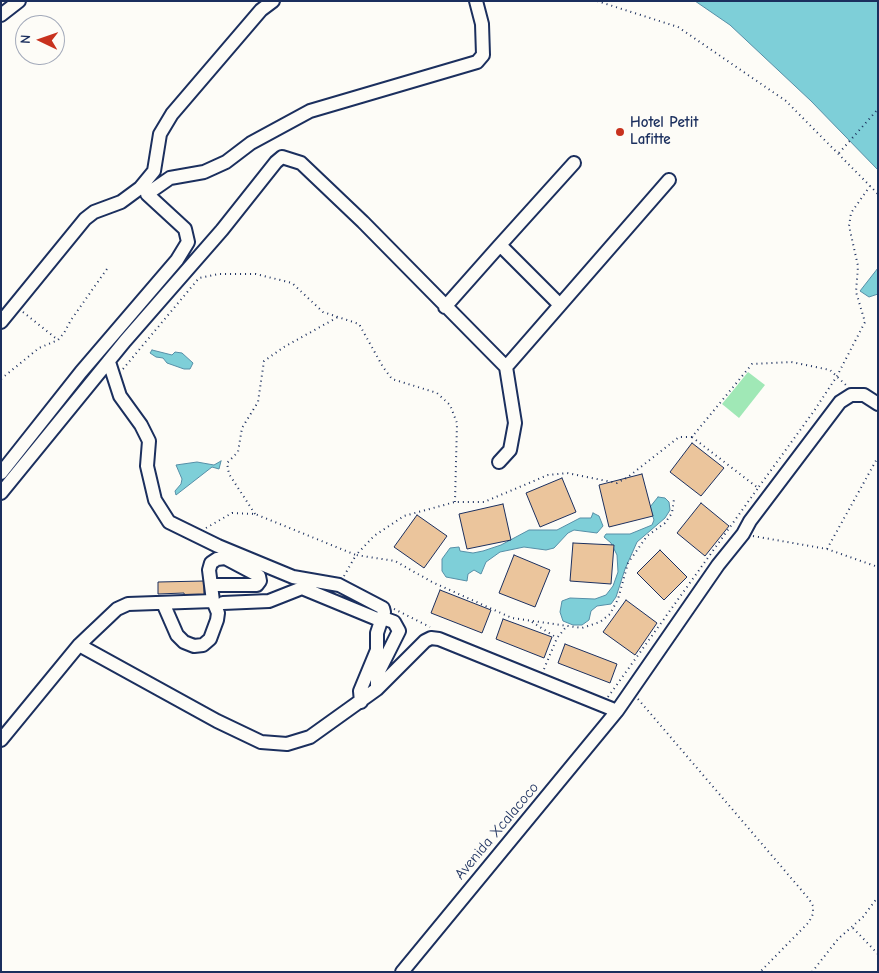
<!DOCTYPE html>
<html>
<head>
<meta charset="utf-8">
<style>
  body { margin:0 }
  #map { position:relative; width:879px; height:973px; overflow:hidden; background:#fdfcf7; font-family:"Comic Neue",sans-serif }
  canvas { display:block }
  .frame { position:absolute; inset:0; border:2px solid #1b2f5e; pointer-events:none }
  .north { position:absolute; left:15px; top:15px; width:50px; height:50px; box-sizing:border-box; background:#fdfcf7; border:1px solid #a3aaba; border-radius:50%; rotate:273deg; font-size:14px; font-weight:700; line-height:20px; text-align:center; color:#1b2f5e }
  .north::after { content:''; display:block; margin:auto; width:18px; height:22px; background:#c8321e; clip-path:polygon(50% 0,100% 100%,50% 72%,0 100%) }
</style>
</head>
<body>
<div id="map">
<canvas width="879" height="973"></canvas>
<div class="frame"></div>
<div class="north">N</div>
</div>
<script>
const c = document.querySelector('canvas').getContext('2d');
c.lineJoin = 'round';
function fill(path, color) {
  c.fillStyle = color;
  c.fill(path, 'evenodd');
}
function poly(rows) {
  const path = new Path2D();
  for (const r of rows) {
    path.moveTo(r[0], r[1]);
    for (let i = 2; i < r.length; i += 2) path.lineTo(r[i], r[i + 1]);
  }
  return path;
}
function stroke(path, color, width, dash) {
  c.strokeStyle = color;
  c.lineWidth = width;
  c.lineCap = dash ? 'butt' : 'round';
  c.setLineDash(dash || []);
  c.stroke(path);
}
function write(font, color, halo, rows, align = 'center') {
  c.font = font + ' "Comic Neue",sans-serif';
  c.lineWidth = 4;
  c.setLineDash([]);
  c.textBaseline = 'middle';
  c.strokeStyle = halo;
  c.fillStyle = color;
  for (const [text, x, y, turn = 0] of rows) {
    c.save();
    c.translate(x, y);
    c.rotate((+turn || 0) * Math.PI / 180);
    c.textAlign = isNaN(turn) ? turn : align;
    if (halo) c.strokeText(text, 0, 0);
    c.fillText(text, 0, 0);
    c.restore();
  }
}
fill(poly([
  [748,372,765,385,739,418,722,404]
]), '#a0e8b6');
const water = poly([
  [695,1,878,1,878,170,811,101,730,25,695,1],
  [878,268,878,294,869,297,860,291,878,268],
  [152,350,172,355,175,352,182,353,193,363,190,369,184,369,167,363,163,358,156,357,150,353,152,350],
  [221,461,219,469,212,467,176,495,175,491,181,484,182,479,176,465,197,462,214,465,221,461],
  [658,497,665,498,669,502,670,510,665,518,637,542,625,569,616,597,611,604,597,606,591,611,589,620,582,625,573,625,563,621,560,612,562,601,570,598,595,599,606,595,613,586,618,572,617,555,611,543,604,537,606,534,630,534,652,525,654,520,650,507,658,497],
  [593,513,599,516,603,526,597,533,574,530,568,533,554,548,546,550,524,547,500,552,486,562,481,574,474,570,468,574,467,581,446,577,442,571,442,559,450,548,459,547,460,551,473,553,483,551,501,545,529,530,557,530,580,518,591,518,593,513]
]);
fill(water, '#7ecfd8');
stroke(water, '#568fa7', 1);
const building = poly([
  [692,443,724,468,701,496,670,472,692,443],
  [642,474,653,516,609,527,599,485,642,474],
  [562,478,576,512,540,527,526,493,562,478],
  [701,503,729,526,705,556,677,533,701,503],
  [503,504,511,540,467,549,459,514,503,504],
  [417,515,447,536,424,568,394,547,417,515],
  [573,543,614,545,611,584,570,581,573,543],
  [660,550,687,577,664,600,637,573,660,550],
  [514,555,550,570,535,607,499,593,514,555],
  [204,581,204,597,185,598,184,593,158,594,158,582,204,581],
  [440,590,491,610,482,633,431,613,440,590],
  [626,600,657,623,635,655,603,632,626,600],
  [503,619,552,637,544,658,496,639,503,619],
  [565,644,617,664,610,683,558,663,565,644]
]);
fill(building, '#ebc59c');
stroke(building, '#1b2f5e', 1);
const minor = poly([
  [1,15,19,1],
  [500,245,574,163],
  [445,307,500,245,560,305],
  [1,322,85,219,94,212,121,202,140,188,154,171,160,134,172,114,261,10,273,1],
  [109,362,120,396,141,425,149,441,147,466,155,500,169,522,218,546,293,577,339,585,383,608,384,612,377,633,377,650,360,691,361,702],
  [506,367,669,180],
  [1,473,81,372,177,260,188,242,185,229,147,194,170,178,204,172,226,162,251,143,310,111,477,62,483,55,482,24,476,1],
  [1,493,125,341,222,230,276,162,282,157,301,163,363,222,506,367,515,423,510,450,499,462],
  [163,603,177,635,184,642,194,646,203,645,210,639,217,620,218,613,213,601,209,570,211,563,217,559,225,558,259,576,260,581,257,585,211,585],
  [223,603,269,601,302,588,382,621],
  [79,645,217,721,261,742,287,744,310,737,377,689,425,641,431,638,439,639,617,711],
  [377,689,377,675,399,631,394,622,383,618],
  [1,740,79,645,117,609,128,604,213,601],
  [402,972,617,711,718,565,743,534,750,521,840,402,851,395,864,395,878,404]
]);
stroke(minor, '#1b2f5e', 16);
stroke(poly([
  [597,1,678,27,786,101,878,194],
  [839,153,878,109],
  [23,312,58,340],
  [123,369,199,278,219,274,256,274,292,283,323,312,359,324,383,367,392,379,437,393,450,405,457,423,455,502],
  [1,379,39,348,58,340,64,333,71,320,109,266],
  [692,437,758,488,814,411,837,376,865,322,856,292,858,266,849,226,851,213,870,186],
  [255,514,229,474,227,463,238,452,242,428,258,402,264,361,284,347,338,317],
  [206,528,232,513,255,514,356,555,374,536,404,516,455,502,484,502,548,475,567,473,617,483,628,477,679,437,692,437,752,364,791,362,830,370,847,386],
  [753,536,827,549,878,567],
  [827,549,878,457],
  [344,576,356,555,395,561,432,582,512,618,582,628,600,622,610,614,618,599,628,563,647,536,665,523,672,513,674,499],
  [394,609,430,627],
  [532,622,557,638],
  [544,669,557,638,566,627],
  [608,697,758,488],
  [638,699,809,899,813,906,813,914,809,922,760,972],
  [853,928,878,954],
  [812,972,838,939,863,917,878,897]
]), '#1b2f5e', 2, [1, 4]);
stroke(minor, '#fdfcf7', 12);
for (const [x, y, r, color] of [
  [620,132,5,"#c8321e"]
]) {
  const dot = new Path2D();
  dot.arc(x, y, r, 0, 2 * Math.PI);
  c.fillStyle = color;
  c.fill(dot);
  stroke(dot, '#fdfcf7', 2);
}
write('bold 15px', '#1b2f5e', '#fdfcf7', [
  ["Hotel Petit",630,123],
  ["Lafitte",630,140]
], 'left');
write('15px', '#1b2f5e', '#fdfcf7', [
  ["Avenida Xcalacoco",497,831,-50]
]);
</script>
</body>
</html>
